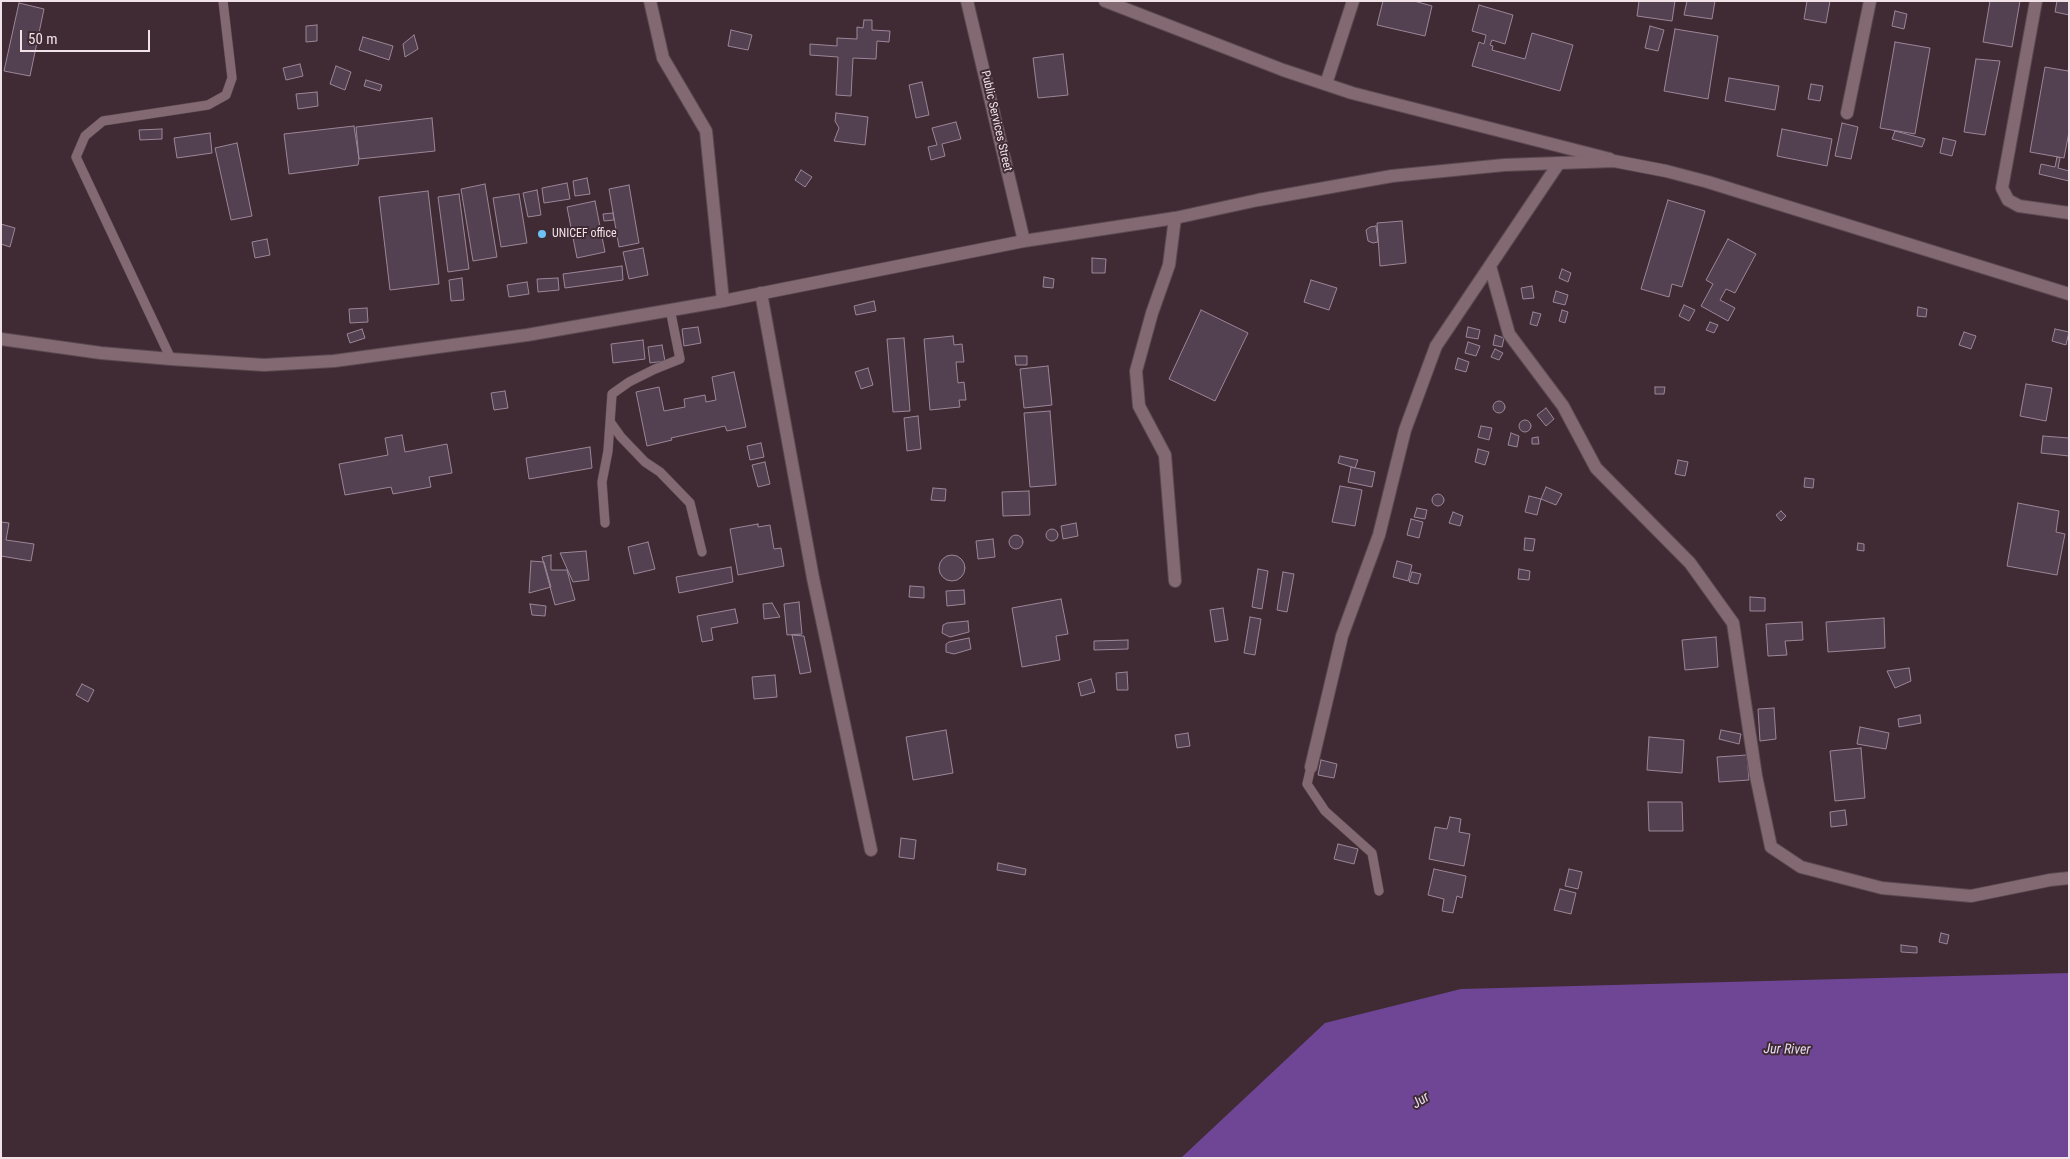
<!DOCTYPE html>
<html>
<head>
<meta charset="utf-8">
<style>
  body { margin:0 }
  #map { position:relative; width:2070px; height:1159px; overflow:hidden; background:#402b34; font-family:"Roboto Condensed",sans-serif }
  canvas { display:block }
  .frame { position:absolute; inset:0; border:2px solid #f1e2e8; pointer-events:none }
  .scale { position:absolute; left:20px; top:30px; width:130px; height:22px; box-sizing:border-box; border:2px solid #f1e2e8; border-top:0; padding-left:6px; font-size:15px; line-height:18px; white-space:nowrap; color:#f1e2e8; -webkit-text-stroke:4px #402b34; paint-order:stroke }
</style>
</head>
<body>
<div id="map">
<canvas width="2070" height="1159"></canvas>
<div class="frame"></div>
<div class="scale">50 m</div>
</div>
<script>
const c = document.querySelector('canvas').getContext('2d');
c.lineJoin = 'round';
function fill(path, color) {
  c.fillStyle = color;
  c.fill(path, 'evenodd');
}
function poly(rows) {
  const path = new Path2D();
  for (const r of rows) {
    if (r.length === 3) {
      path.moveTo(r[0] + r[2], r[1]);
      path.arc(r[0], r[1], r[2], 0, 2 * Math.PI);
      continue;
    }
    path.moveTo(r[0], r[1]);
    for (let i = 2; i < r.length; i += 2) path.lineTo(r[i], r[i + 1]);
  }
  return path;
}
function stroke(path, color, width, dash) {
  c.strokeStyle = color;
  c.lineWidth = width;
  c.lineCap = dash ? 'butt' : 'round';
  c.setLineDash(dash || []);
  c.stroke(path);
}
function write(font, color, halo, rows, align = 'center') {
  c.font = font + ' "Roboto Condensed",sans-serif';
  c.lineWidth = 4;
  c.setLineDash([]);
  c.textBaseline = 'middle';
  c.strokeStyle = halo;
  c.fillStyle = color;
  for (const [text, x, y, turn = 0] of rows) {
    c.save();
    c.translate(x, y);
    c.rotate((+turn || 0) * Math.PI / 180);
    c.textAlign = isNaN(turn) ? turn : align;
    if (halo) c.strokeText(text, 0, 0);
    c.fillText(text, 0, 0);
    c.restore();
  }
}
fill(poly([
  [2069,973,2069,1158,1181,1158,1325,1023,1461,989]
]), '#6f4696');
const building = poly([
  [1383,1,1414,1,1432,6,1425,36,1377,25,1383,1],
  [1639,1,1675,1,1672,21,1637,16,1639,1],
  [1687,1,1715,1,1712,19,1684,15,1687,1],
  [1807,1,1830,1,1826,23,1804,19,1807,1],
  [1990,1,2020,1,2012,47,1983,42,1990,1],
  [2057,1,2069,1,2069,15,2055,12,2057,1],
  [19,3,44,9,30,76,4,71,19,3],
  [1479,5,1513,15,1505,44,1492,40,1490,45,1493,46,1492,50,1525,59,1532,33,1573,45,1560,91,1472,66,1479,42,1484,44,1486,35,1472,31,1479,5],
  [1895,11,1907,14,1904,29,1892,26,1895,11],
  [864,20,872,20,872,30,890,31,889,42,877,41,876,59,853,58,851,96,836,95,838,57,810,55,810,44,837,46,837,38,857,39,857,27,863,28,864,20],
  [317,25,317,41,306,42,306,26,317,25],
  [1650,26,1664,30,1658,51,1645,48,1650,26],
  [1675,29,1718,36,1708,99,1664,91,1675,29],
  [731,30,752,35,748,50,728,46,731,30],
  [414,35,418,49,405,57,403,44,414,35],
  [363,37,393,46,389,60,359,50,363,37],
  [1895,42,1930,48,1915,134,1880,128,1895,42],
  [1063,54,1068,95,1038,98,1033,58,1063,54],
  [1976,59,2000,61,1985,135,1964,132,1976,59],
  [300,64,303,76,286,80,283,68,300,64],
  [336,66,351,72,345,90,330,84,336,66],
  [2069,66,2069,132,2064,158,2030,152,2045,67,2068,71,2069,66],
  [1729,78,1779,86,1775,110,1725,101,1729,78],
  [366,80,382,85,380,91,364,86,366,80],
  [922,82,929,115,916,118,909,85,922,82],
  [1811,84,1823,86,1820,101,1808,99,1811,84],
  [317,92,318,106,298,109,296,94,317,92],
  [836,113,868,117,865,145,834,141,839,128,835,121,836,113],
  [432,118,435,151,359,159,356,127,432,118],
  [956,122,961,139,942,144,945,156,931,160,928,147,937,145,932,128,956,122],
  [1842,123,1858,127,1851,159,1835,156,1842,123],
  [354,126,359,159,358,165,289,174,284,134,354,126],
  [162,129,162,139,140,140,139,130,162,129],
  [1782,129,1832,139,1827,166,1777,156,1782,129],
  [1895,131,1925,139,1922,147,1892,139,1895,131],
  [210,133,212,153,177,158,174,138,210,133],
  [1943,138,1956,141,1952,156,1940,153,1943,138],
  [237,143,252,216,231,220,215,148,237,143],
  [2057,157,2060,158,2058,168,2069,171,2069,181,2039,174,2041,164,2055,167,2057,157],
  [801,170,812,177,805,187,795,180,801,170],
  [587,178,590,194,575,196,573,181,587,178],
  [567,183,570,199,544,203,542,188,567,183],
  [485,184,497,257,473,261,461,189,485,184],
  [629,185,639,243,619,247,609,189,629,185],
  [537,190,541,215,528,217,523,193,537,190],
  [428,191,439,284,390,290,379,197,428,191],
  [459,194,469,269,448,272,438,197,459,194],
  [519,194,527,243,501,247,493,198,519,194],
  [1668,200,1705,211,1682,287,1672,284,1669,297,1641,289,1668,200],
  [595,201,605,252,577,258,567,207,595,201],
  [613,213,614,220,604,221,603,214,613,213],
  [1402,221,1406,263,1380,266,1377,223,1402,221],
  [1,224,15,228,10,247,1,244,1,224],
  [1376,226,1378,242,1373,243,1368,241,1366,230,1370,227,1376,226],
  [267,239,270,255,255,258,252,242,267,239],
  [1728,239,1756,254,1735,293,1726,289,1720,300,1735,308,1728,321,1701,306,1713,284,1706,280,1728,239],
  [643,248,648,275,629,279,623,252,643,248],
  [1092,258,1106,259,1105,273,1092,273,1092,258],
  [622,266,623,280,565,288,563,274,622,266],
  [1562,269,1571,273,1568,282,1559,278,1562,269],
  [1044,277,1054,279,1053,288,1043,287,1044,277],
  [462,278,464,300,451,301,449,280,462,278],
  [558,278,559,290,538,292,537,279,558,278],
  [1311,280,1337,288,1329,310,1304,302,1311,280],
  [527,282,529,294,509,297,507,285,527,282],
  [1532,286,1534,298,1523,299,1521,288,1532,286],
  [1556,291,1568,295,1565,305,1553,302,1556,291],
  [874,301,876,311,856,315,854,306,874,301],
  [1684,305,1695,310,1689,321,1679,316,1684,305],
  [1918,307,1927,309,1926,317,1917,316,1918,307],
  [367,308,368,322,350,323,349,309,367,308],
  [1201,310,1248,333,1215,401,1169,379,1201,310],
  [1562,310,1568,312,1565,323,1559,321,1562,310],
  [1533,312,1541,314,1537,326,1530,324,1533,312],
  [1710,322,1718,325,1714,333,1706,330,1710,322],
  [698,327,701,343,684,346,682,329,698,327],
  [1468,327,1480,330,1478,339,1466,337,1468,327],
  [362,329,365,338,350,343,347,334,362,329],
  [2055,329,2069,332,2066,345,2052,341,2055,329],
  [1964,332,1976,336,1971,349,1959,345,1964,332],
  [1495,335,1504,338,1502,347,1493,345,1495,335],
  [953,336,954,345,962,344,964,362,956,362,958,383,964,382,966,400,959,400,960,407,930,410,924,339,953,336],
  [904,338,910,411,893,412,887,339,904,338],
  [643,340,645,359,613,363,611,344,643,340],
  [1468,342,1480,346,1476,356,1465,353,1468,342],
  [662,345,665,361,650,363,648,347,662,345],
  [1495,349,1503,353,1499,360,1491,357,1495,349],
  [1015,356,1027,356,1027,365,1016,365,1015,356],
  [1458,358,1469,362,1466,372,1455,369,1458,358],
  [1048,366,1052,405,1024,408,1020,369,1048,366],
  [868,368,873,385,861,389,855,372,868,368],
  [734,372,746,427,727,431,725,426,671,438,672,440,647,446,636,392,659,387,664,411,685,407,684,399,705,395,706,402,716,400,712,377,734,372],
  [2026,384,2052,388,2046,421,2020,416,2026,384],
  [1655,387,1665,387,1664,394,1655,394,1655,387],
  [505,391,508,408,494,410,491,393,505,391],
  [1499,407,6],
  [1546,408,1554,419,1546,426,1537,415,1546,408],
  [1050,411,1056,485,1030,487,1024,413,1050,411],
  [918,416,921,449,907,451,904,418,918,416],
  [1525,426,6],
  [1481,426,1492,428,1489,440,1478,437,1481,426],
  [1511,433,1519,436,1517,447,1508,445,1511,433],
  [402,435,405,452,447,444,452,473,429,477,431,487,393,494,391,487,345,495,339,464,388,455,385,438,402,435],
  [2043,436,2069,438,2069,456,2041,453,2043,436],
  [1538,437,1539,444,1532,444,1532,438,1538,437],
  [761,443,764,457,750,460,747,446,761,443],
  [590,447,592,468,529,479,526,458,590,447],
  [1478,449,1489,452,1485,465,1475,462,1478,449],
  [1340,456,1358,460,1355,468,1338,463,1340,456],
  [1678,460,1688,462,1685,476,1675,474,1678,460],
  [765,462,770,484,758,487,752,465,765,462],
  [1351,467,1375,472,1372,487,1348,482,1351,467],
  [1805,478,1814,479,1813,488,1804,487,1805,478],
  [1340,486,1362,490,1355,526,1332,522,1340,486],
  [1546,487,1562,494,1556,505,1541,499,1546,487],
  [933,488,946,489,945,501,931,500,933,488],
  [1029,491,1030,515,1003,516,1002,492,1029,491],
  [1438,500,6],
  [1529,496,1541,499,1537,515,1525,512,1529,496],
  [2018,503,2059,511,2056,532,2065,534,2057,575,2007,566,2018,503],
  [1417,508,1427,510,1425,519,1414,517,1417,508],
  [1781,511,1786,516,1781,521,1776,515,1781,511],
  [1453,512,1463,516,1460,526,1449,523,1453,512],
  [1411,519,1423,522,1419,538,1407,535,1411,519],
  [1,522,9,523,6,540,34,544,31,561,1,556,1,522],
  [1076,523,1078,536,1063,539,1061,526,1076,523],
  [758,524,758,527,770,525,774,549,781,548,784,566,738,575,730,529,758,524],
  [1052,535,6],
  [1016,542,7],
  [1525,538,1535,539,1533,551,1524,550,1525,538],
  [993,539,995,557,978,559,976,541,993,539],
  [648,542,655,569,634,574,628,547,648,542],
  [1858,543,1864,544,1864,551,1857,550,1858,543],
  [586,551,589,580,573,582,560,553,586,551],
  [551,555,551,570,567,570,575,600,555,605,542,557,551,555],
  [952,568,13],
  [531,561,544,562,551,587,529,593,531,561],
  [1397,561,1412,565,1408,581,1393,577,1397,561],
  [731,567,733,582,679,593,676,577,731,567],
  [1258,569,1268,571,1262,609,1252,607,1258,569],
  [1519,569,1530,571,1529,580,1518,579,1519,569],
  [1283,572,1294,574,1287,612,1277,610,1283,572],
  [1412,572,1421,574,1418,584,1409,582,1412,572],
  [910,586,924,587,924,598,909,597,910,586],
  [964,590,965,604,947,606,946,591,964,590],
  [1750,597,1765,598,1765,611,1750,611,1750,597],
  [1061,599,1068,634,1056,636,1060,660,1022,667,1012,608,1061,599],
  [799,602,802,634,787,635,784,604,799,602],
  [772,603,780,617,764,619,763,604,772,603],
  [530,604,546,606,545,616,532,615,530,604],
  [1223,608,1228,640,1215,642,1210,610,1223,608],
  [735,609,738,623,711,628,713,640,702,642,697,616,735,609],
  [1250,617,1261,619,1255,655,1244,653,1250,617],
  [1884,618,1885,648,1828,652,1826,622,1884,618],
  [968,621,969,632,950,637,942,633,943,625,947,623,968,621],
  [1802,622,1803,640,1785,641,1787,655,1768,656,1766,624,1802,622],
  [792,635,804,636,811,672,800,674,792,635],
  [1716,637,1718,667,1685,670,1682,640,1716,637],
  [969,638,971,649,954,654,946,652,946,644,949,642,969,638],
  [1128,640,1128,649,1094,650,1094,641,1128,640],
  [1909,668,1911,681,1895,688,1887,671,1909,668],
  [1127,672,1128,690,1117,690,1116,673,1127,672],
  [775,675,777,697,754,699,752,677,775,675],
  [1091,679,1095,692,1081,696,1078,683,1091,679],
  [82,684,94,690,88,702,76,695,82,684],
  [1774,708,1776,739,1760,741,1758,709,1774,708],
  [1920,715,1921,723,1899,727,1898,719,1920,715],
  [1860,727,1889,733,1886,749,1857,744,1860,727],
  [946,730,953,773,913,780,906,737,946,730],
  [1721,730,1741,734,1739,744,1719,739,1721,730],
  [1188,733,1190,746,1177,748,1175,735,1188,733],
  [1649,737,1684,740,1682,773,1647,770,1649,737],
  [1861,748,1865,798,1835,801,1830,751,1861,748],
  [1747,755,1749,780,1719,782,1717,757,1747,755],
  [1321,760,1337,764,1334,778,1318,775,1321,760],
  [1648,802,1682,802,1683,831,1649,831,1648,802],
  [1845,810,1847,825,1831,827,1830,812,1845,810],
  [1450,817,1461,819,1459,832,1470,834,1464,866,1429,859,1435,827,1447,829,1450,817],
  [901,838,916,840,914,859,899,857,901,838],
  [1338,844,1358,849,1354,864,1334,859,1338,844],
  [998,863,1026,869,1025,875,997,870,998,863],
  [1434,869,1466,876,1462,898,1457,896,1453,913,1442,911,1444,899,1428,895,1434,869],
  [1569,869,1582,872,1578,889,1565,886,1569,869],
  [1560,889,1576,893,1571,914,1554,910,1560,889],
  [1941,933,1949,935,1947,944,1939,942,1941,933],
  [1901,945,1917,947,1917,953,1901,952,1901,945]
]);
fill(building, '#534151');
stroke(building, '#9a8698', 1);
const lane = poly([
  [171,359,76,157,85,136,103,121,208,105,226,95,232,78,223,1],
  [611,423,621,437,645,462,660,472,690,503,702,552],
  [605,523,602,482,608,451,612,394,629,382,655,369,680,359,670,309],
  [1311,767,1307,784,1325,811,1372,853,1379,891]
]);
const street = poly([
  [650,1,663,58,706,131,723,301],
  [1105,1,1283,70,1352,93,1610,159],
  [2036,1,2002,188,2008,200,2019,206,2069,213],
  [1326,84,1353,1],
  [1847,113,1870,1],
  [1490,266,1509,334,1563,406,1596,468,1690,563,1733,623,1756,776,1771,847,1801,867,1882,888,1971,896,2050,880,2069,878],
  [761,293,813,578,871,850],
  [1175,581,1165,455,1139,406,1136,371,1152,313,1169,265,1175,218],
  [1311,767,1342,636,1379,535,1405,430,1436,346,1559,163]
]);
const secondary = poly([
  [967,1,1024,241],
  [1,339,101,353,171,359,264,365,334,361,527,335,723,301,1024,241,1175,218,1258,200,1392,176,1504,165,1614,161,1666,171,1708,182,2069,294]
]);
stroke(lane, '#5b4950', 10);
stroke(street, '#5b4950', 14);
stroke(secondary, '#5b4950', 14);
stroke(lane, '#826972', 9);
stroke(street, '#826972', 12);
stroke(secondary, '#826972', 12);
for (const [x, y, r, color] of [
  [542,234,5,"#6dc2f3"]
]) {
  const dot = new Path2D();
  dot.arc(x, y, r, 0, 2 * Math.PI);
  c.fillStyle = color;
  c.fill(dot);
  stroke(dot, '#402b34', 2);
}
write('12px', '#f1e2e8', '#402b34', [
  ["Public Services Street",996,121,77]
]);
write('12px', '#f1e2e8', '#402b34', [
  ["UNICEF office",552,234]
], 'left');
write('italic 14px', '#e4daf0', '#402b34', [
  ["Jur River",1787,1050,1],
  ["Jur",1421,1101,-34]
]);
</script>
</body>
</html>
